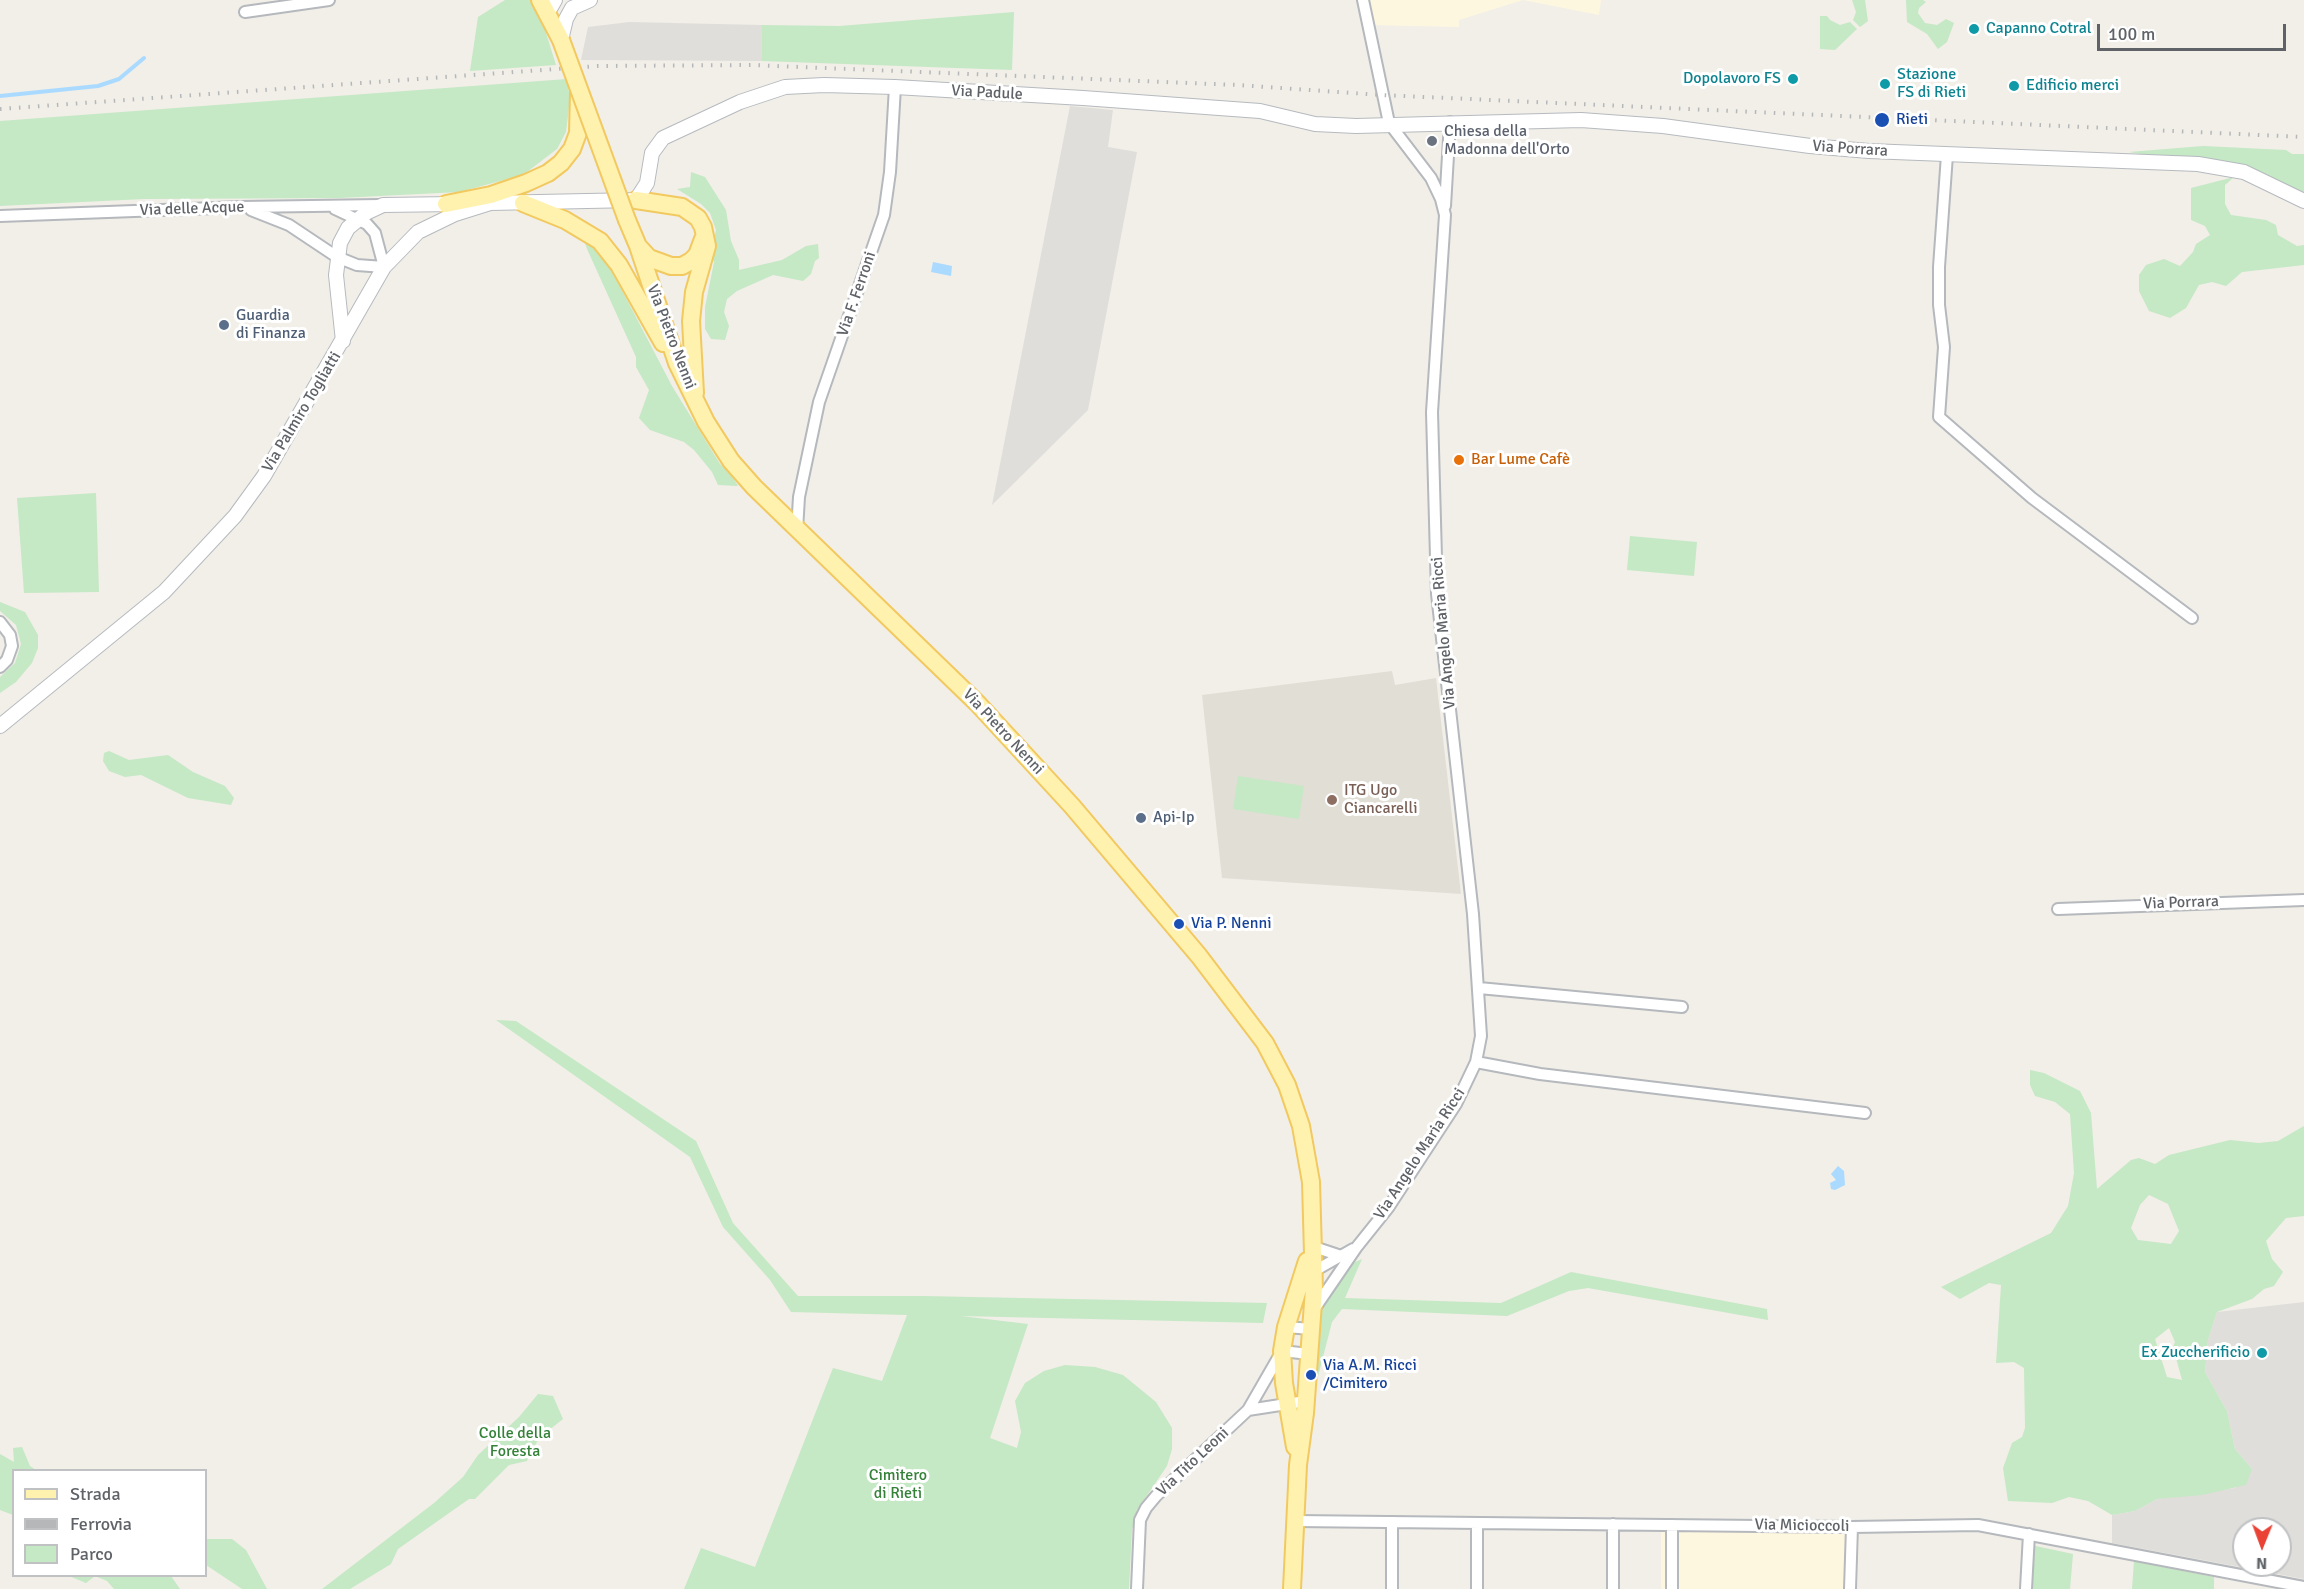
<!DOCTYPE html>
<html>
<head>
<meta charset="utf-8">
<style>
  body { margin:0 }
  #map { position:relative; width:2304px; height:1589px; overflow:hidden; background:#f1efe8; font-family:Signika,sans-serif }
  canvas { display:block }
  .legend { position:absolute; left:12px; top:1469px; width:195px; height:108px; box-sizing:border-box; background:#fff; border:2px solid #bfc1c3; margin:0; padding:8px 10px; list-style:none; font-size:18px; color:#5f6368 }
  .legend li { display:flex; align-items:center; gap:12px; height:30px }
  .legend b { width:30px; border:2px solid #bfc1c3 }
  .north { position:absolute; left:2232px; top:1517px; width:60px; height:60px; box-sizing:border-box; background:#fff; border:2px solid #bfc1c3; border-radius:50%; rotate:181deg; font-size:16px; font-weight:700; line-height:24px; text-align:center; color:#5f6368 }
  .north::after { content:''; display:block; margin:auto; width:21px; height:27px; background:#ea4335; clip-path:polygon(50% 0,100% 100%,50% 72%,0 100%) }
  .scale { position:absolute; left:2097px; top:24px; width:189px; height:27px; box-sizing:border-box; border:3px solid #5f6368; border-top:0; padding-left:8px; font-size:18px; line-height:21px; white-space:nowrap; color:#5f6368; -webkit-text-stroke:4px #fff; paint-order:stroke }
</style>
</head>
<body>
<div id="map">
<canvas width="2304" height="1589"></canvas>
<ul class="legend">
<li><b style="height:8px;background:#fff2af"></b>Strada</li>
<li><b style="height:8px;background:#b6b7b8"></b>Ferrovia</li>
<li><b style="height:16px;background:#c5e8c5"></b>Parco</li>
</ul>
<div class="north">N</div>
<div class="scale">100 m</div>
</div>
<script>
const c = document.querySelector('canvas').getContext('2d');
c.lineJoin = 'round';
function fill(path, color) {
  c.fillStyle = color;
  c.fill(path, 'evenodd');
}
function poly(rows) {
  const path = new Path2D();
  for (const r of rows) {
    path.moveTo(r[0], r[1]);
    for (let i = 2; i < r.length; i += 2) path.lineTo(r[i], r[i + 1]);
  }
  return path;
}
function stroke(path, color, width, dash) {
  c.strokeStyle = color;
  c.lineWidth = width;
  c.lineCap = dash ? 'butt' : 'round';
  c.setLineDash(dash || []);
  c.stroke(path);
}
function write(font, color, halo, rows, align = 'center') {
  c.font = font + ' Signika,sans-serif';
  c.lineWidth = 6;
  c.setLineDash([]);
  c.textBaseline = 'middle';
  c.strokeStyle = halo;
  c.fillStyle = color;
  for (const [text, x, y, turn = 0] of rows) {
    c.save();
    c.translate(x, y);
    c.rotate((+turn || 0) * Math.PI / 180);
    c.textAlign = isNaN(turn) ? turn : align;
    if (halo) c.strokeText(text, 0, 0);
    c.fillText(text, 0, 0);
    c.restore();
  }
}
fill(poly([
  [1363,0,1601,0,1599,15,1523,0,1459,20,1459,27,1368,25],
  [1661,1530,1859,1534,1857,1589,1661,1589]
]), '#fef7e0');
fill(poly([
  [629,22,762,25,762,61,581,60,588,27],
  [1070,106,1113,110,1108,147,1137,152,1088,410,992,505],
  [2304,1302,2304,1579,2112,1543,2112,1515,2135,1511,2157,1499,2235,1488,2252,1469,2235,1449,2227,1411,2205,1372,2208,1340,2217,1312],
  [2244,1529,2280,1529,2280,1565,2244,1565]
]), '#e0deda');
fill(poly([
  [1392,671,1395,685,1436,678,1461,894,1222,878,1202,695]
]), '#e1ded6');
fill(poly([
  [505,0,533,0,537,4,556,65,470,71,478,17],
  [1852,0,1865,0,1868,21,1860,27,1853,20,1856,12],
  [1906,0,1923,0,1926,2,1919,8,1918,13,1925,23,1937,25,1946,19,1954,23,1947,42,1938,49,1927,34,1907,22],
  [1014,12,1012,70,762,61,762,25,839,26],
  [1820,16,1827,16,1830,20,1840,25,1850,22,1857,29,1835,50,1820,49],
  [567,79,570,99,566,132,557,149,523,175,459,192,340,198,144,199,0,206,0,121],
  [2203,146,2286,150,2292,154,2304,154,2304,201,2285,189,2198,164,2129,152],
  [691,172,705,177,726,210,731,241,739,260,739,270,782,260,806,246,818,244,819,258,815,261,811,274,803,281,773,275,737,291,727,299,724,312,729,326,725,340,711,339,705,329,705,307,714,262,711,253,716,230,710,213,701,204,677,189,690,187],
  [2234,177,2225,185,2225,204,2231,215,2266,220,2276,225,2278,235,2297,246,2304,245,2304,265,2242,272,2226,286,2212,282,2199,285,2186,308,2170,318,2149,311,2139,291,2139,275,2146,265,2164,259,2180,266,2193,252,2196,244,2210,235,2205,226,2191,220,2191,188],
  [589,241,604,256,672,386,720,464,730,473,738,486,718,485,712,472,694,450,684,442,650,430,639,418,649,390,636,367,636,357,587,249,585,243],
  [96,493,99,592,24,593,17,498],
  [1630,536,1697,542,1694,576,1627,570],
  [0,602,25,612,38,635,38,648,32,663,16,682,0,693,0,677,15,663,21,644,16,625,0,611],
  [109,751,129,760,168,755,193,772,225,786,234,798,231,805,188,798,141,775,125,777,109,771,103,761,104,753],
  [1238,776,1304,786,1299,819,1233,809],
  [496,1020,516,1021,696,1141,733,1223,798,1296,923,1296,1267,1303,1263,1323,961,1316,1028,1324,990,1438,1017,1448,1021,1432,1015,1401,1025,1383,1044,1371,1065,1365,1095,1367,1123,1375,1156,1402,1172,1428,1172,1449,1167,1466,1137,1510,1132,1530,1129,1589,684,1589,701,1548,755,1567,833,1368,882,1381,907,1315,791,1312,770,1280,723,1227,690,1157],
  [2030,1070,2044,1073,2080,1091,2091,1113,2097,1189,2131,1160,2139,1158,2155,1164,2169,1155,2230,1140,2259,1143,2278,1141,2304,1126,2304,1216,2286,1218,2266,1241,2272,1259,2283,1272,2274,1286,2264,1289,2252,1299,2217,1312,2208,1340,2205,1372,2227,1411,2235,1449,2252,1469,2246,1485,2202,1495,2157,1499,2135,1511,2112,1515,2088,1501,2069,1497,2052,1503,2008,1501,2003,1468,2012,1443,2022,1437,2025,1428,2024,1368,2014,1362,1996,1363,2001,1285,1989,1283,1960,1299,1941,1287,2051,1233,2068,1206,2074,1173,2070,1114,2055,1102,2035,1096,2030,1085],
  [2149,1195,2168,1204,2179,1231,2171,1244,2138,1240,2131,1228,2140,1205],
  [2169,1328,2175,1342,2173,1347,2182,1380,2167,1377,2155,1339],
  [1362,1259,1345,1298,1501,1303,1571,1272,1767,1309,1768,1320,1588,1288,1569,1291,1507,1316,1342,1309,1332,1322,1314,1392,1319,1305,1341,1268],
  [538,1394,553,1396,563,1419,539,1438,527,1461,509,1465,475,1499,469,1499,398,1549,391,1564,350,1589,322,1589,434,1503,463,1477,478,1455,519,1417],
  [22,1447,30,1466,36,1470,14,1470,13,1515,0,1510,0,1454,14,1462,13,1448],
  [206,1539,232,1539,246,1550,267,1589,242,1589,206,1565],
  [2031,1545,2073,1554,2070,1589,2029,1589],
  [2134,1561,2214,1577,2214,1589,2132,1589],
  [69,1576,171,1576,180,1589,114,1589,107,1581,95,1576,86,1583]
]), '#c5e8c5');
fill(poly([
  [933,262,952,266,951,276,931,272],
  [1838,1166,1844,1171,1845,1185,1835,1190,1831,1189,1830,1183,1836,1180,1831,1174]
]), '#aadaff');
stroke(poly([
  [0,96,98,86,119,79,144,58]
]), '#aadaff', 4);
const street = poly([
  [245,12,329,0],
  [1947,155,1939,267,1939,305,1944,347,1939,417,2032,498,2192,618],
  [1445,206,1450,122],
  [251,210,289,225,337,257,357,265,384,267,375,233,367,224,335,209],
  [0,216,242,207,381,205],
  [797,530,799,497,819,402,884,215,890,172,895,87],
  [0,622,10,635,12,646,7,660,0,667],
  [2058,909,2304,900],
  [1479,988,1682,1007],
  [1476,1062,1540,1074,1865,1113],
  [1311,1246,1341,1256],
  [1309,1274,1353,1249],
  [1315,1308,1356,1248,1388,1208,1456,1104,1476,1062,1481,1036,1473,914,1437,594,1432,412,1445,215,1441,199,1431,178,1389,123,1363,0],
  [1286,1327,1311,1329],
  [1248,1410,1306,1401],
  [1295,1521,1852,1527,1978,1525,2304,1587],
  [1477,1523,1477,1589],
  [1613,1524,1613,1589],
  [1137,1589,1140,1520,1146,1508,1156,1496,1248,1410,1282,1351,1309,1354],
  [1392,1589,1392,1522],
  [1672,1589,1672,1525],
  [1850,1589,1852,1527],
  [2026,1589,2029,1534]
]);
const secondary = poly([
  [551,7,555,0],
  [561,40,566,19,572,8,590,0],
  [343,341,336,275,340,243,348,228,366,213,383,205,455,204],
  [0,726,164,592,235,516,264,476,384,267,418,232,455,214,490,203,636,200,647,183,652,153,663,138,740,102,785,87,824,85,895,87,1083,98,1260,111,1315,124,1356,126,1581,120,1663,126,1810,146,1869,151,2198,164,2244,172,2304,201]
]);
const primary = poly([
  [540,0,561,40],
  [636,200,682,207,698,218,703,227,707,246,694,292,691,321,695,393],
  [523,203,565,220,600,241,619,265,663,343],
  [446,204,491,195,526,183,548,173,561,163,572,149,578,133,579,93],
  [627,220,638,246,649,258,671,266,682,266,691,261,697,255,703,239],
  [638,246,677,363,706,422,731,461,754,487,978,704,1072,806,1199,956,1265,1043,1287,1085,1301,1126,1311,1182,1314,1289,1305,1413,1298,1465,1292,1589],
  [1295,1447,1284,1383,1282,1351,1286,1327,1307,1261]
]);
stroke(street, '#b5b8bc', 14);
stroke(secondary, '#b6babf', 16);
stroke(primary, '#f2c960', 20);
stroke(street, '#fff', 10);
stroke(secondary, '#fff', 14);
stroke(primary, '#fff2af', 16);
stroke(poly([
  [0,109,598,66,751,65,1238,85,1381,95,2304,137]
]), '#b6b7b8', 4, [1.5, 8]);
const primaryBridge = poly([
  [561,40,627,220]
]);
stroke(primaryBridge, '#f2c960', 20, []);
stroke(primaryBridge, '#fff2af', 16);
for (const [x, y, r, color] of [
  [1974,29,6,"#0f9aa8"],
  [1793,79,6,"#0f9aa8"],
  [1885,84,6,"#0f9aa8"],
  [2014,86,6,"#0f9aa8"],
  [1882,120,8,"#1a4fb4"],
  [1432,141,6,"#6b7280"],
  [224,325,6,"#5c6f8a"],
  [1459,460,6,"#e8710a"],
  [1332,800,6,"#8d6e63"],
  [1141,818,6,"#5c6f8a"],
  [1179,924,6,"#1a4fb4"],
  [2262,1353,6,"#0f9aa8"],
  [1311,1375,6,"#1a4fb4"]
]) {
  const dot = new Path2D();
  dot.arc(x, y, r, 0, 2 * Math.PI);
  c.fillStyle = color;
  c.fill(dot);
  stroke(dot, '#fff', 2);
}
write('16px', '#0d838f', '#fff', [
  ["Capanno Cotral",1986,29],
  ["Stazione",1897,75],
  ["FS di Rieti",1897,93],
  ["Dopolavoro FS",1781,79,"right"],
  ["Edificio merci",2026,86],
  ["Ex Zuccherificio",2250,1353,"right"]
], 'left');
write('16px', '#5f6368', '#fff', [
  ["Via Padule",987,93,3],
  ["Via Porrara",1850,149,4],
  ["Via delle Acque",192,209,-2],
  ["Via F. Ferroni",857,294,-71],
  ["Via Pietro Nenni",671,337,69],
  ["Via Palmiro Togliatti",302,412,-59],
  ["Via Angelo Maria Ricci",1444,633,-95],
  ["Via Pietro Nenni",1003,732,47],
  ["Via Porrara",2181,903,-2],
  ["Via Angelo Maria Ricci",1420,1154,-57],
  ["Via Tito Leoni",1193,1462,-43],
  ["Via Micioccoli",1802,1526,1]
]);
write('16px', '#164399', '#fff', [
  ["Rieti",1896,120],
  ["Via P. Nenni",1191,924],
  ["Via A.M. Ricci",1323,1366],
  ["/Cimitero",1323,1384]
], 'left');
write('16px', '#5b616d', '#fff', [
  ["Chiesa della",1444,132],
  ["Madonna dell'Orto",1444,150]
], 'left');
write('16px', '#4e5e75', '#fff', [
  ["Guardia",236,316],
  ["di Finanza",236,334],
  ["Api-Ip",1153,818]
], 'left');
write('16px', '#c56008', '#fff', [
  ["Bar Lume Cafè",1471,460]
], 'left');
write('16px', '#785e54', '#fff', [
  ["ITG Ugo",1344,791],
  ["Ciancarelli",1344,809]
], 'left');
write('16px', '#348238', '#fff', [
  ["Colle della",515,1434],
  ["Foresta",515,1452],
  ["Cimitero",898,1476],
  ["di Rieti",898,1494]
]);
</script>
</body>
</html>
